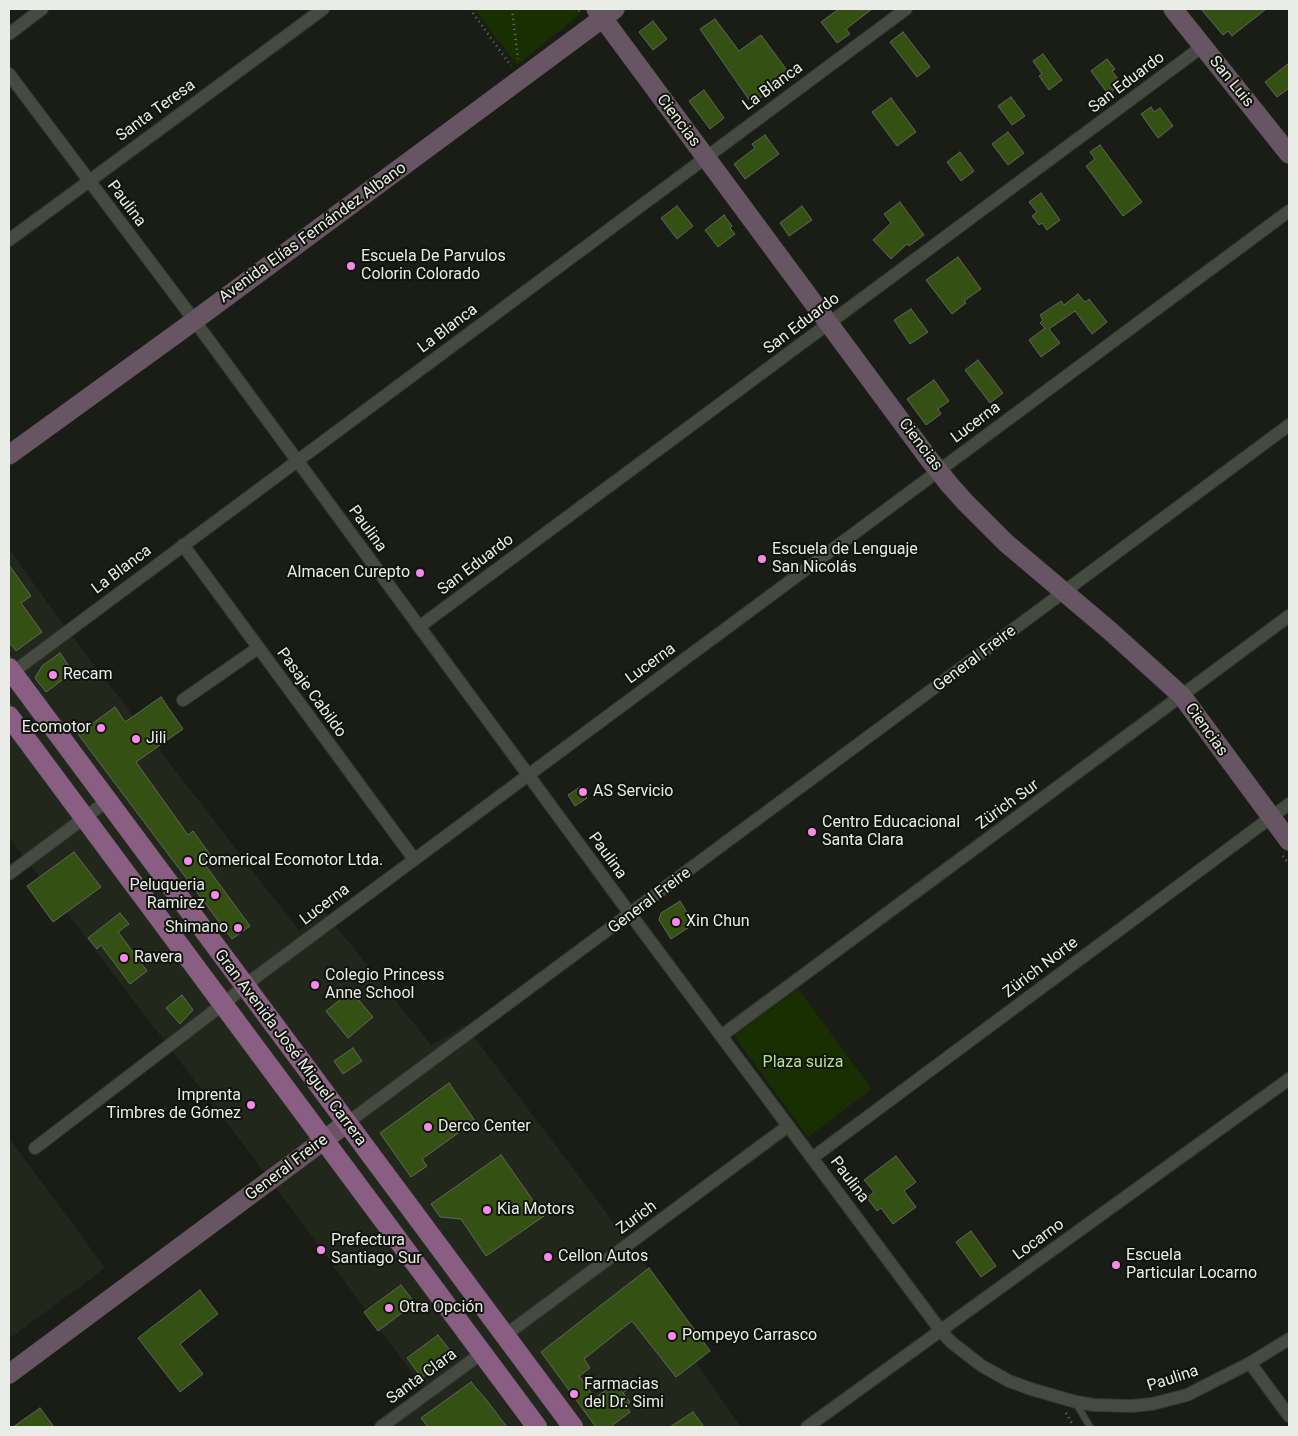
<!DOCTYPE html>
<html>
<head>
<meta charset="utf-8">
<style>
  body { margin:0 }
  #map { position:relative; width:1298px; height:1436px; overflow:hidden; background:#191d15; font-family:Roboto,sans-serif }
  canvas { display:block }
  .frame { position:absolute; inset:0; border:10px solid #eaede7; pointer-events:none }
</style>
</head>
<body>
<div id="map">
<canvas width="1298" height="1436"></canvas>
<div class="frame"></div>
</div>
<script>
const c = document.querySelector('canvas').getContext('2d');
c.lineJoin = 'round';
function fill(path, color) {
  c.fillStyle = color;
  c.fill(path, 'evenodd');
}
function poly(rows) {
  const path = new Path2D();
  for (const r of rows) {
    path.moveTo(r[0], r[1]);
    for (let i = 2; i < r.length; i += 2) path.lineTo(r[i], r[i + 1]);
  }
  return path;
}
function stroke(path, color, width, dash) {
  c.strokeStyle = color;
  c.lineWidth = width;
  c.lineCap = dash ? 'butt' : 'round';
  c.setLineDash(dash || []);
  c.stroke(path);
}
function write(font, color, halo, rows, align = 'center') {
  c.font = font + ' Roboto,sans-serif';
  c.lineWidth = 4;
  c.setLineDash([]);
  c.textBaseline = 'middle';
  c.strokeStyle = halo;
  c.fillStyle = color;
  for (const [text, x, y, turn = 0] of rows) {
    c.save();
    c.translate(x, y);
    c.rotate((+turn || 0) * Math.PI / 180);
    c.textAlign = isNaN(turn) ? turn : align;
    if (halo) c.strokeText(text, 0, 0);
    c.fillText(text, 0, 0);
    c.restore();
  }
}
fill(poly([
  [9,549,68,631,299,931,323,910,431,1045,465,1025,710,1351,696,1363,741,1427,387,1427,423,1388,265,1173,9,837],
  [9,1138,105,1268,9,1339]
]), '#21281b');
fill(poly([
  [474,9,577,9,580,14,517,65],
  [798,989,872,1089,808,1137,734,1036]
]), '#1a2f01');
const building = poly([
  [839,9,872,9,846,29,850,34,837,43,821,22,839,9],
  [1201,9,1266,9,1232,36,1228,31,1223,35,1201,9],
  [715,19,739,51,761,35,789,73,776,82,778,85,752,104,700,29,715,19],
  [653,21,667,39,653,50,639,32,653,21],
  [903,32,930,67,917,77,890,42,903,32],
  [1043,54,1062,80,1049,90,1039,76,1042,74,1033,61,1043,54],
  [1107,59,1115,69,1112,71,1122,84,1108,94,1091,71,1107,59],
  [1289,63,1289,88,1277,97,1265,82,1289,63],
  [704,90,724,118,710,129,689,101,704,90],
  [1011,97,1025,116,1012,125,998,106,1011,97],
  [891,98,916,132,897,146,872,112,891,98],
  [1151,107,1154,112,1160,108,1173,126,1158,138,1141,114,1151,107],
  [1008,132,1024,153,1008,165,992,144,1008,132],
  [765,135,779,154,745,179,734,164,755,148,752,144,765,135],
  [1100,145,1142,202,1123,216,1086,166,1095,159,1090,152,1100,145],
  [960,152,974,171,961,181,947,162,960,152],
  [1041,193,1060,220,1047,230,1042,223,1039,225,1032,216,1037,212,1029,202,1041,193],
  [900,202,924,235,909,246,907,244,891,259,873,240,891,223,884,214,900,202],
  [677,206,693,226,677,239,661,218,677,206],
  [802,206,812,220,789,236,780,223,802,206],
  [724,215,732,226,730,228,735,234,718,247,705,230,724,215],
  [958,257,981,289,964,301,966,303,952,314,926,280,958,257],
  [1078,294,1085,302,1089,299,1107,322,1092,334,1075,311,1049,329,1060,343,1041,357,1029,340,1045,328,1040,323,1043,320,1040,315,1061,301,1064,305,1078,294],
  [911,309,928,332,910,344,894,320,911,309],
  [978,360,1003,393,990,403,965,370,978,360],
  [934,380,949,401,938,409,941,414,926,425,907,399,934,380],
  [9,565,31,596,21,603,42,632,16,651,9,642,9,565],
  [60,653,73,672,46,692,35,678,42,666,60,653],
  [161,697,183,729,136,762,188,835,193,831,211,856,203,862,250,926,232,939,78,734,115,707,125,722,161,697],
  [580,787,587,798,575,806,568,795,580,787],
  [74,852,101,887,53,922,27,886,74,852],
  [680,901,694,924,671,939,659,920,661,913,680,901],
  [120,913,129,924,118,932,147,971,130,984,101,945,97,949,88,938,120,913],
  [351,991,373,1017,348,1038,326,1011,351,991],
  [182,995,193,1010,180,1024,166,1008,182,995],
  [353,1048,362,1061,343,1074,334,1061,353,1048],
  [449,1083,475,1121,422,1159,427,1166,411,1177,380,1133,449,1083],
  [501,1155,544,1216,486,1256,461,1219,440,1217,431,1204,501,1155],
  [896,1156,916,1182,904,1191,916,1207,893,1224,881,1208,877,1211,867,1198,874,1192,864,1180,896,1156],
  [971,1231,996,1266,981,1277,956,1242,971,1231],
  [649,1268,710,1351,676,1377,632,1321,584,1359,590,1368,579,1376,595,1398,621,1379,628,1389,623,1393,630,1402,626,1406,630,1412,610,1427,596,1427,541,1352,649,1268],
  [401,1285,415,1303,378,1331,364,1312,401,1285],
  [200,1290,218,1314,180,1344,203,1374,180,1392,138,1338,200,1290],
  [438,1335,449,1349,445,1361,422,1378,407,1358,438,1335],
  [471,1382,488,1402,507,1427,428,1427,421,1418,471,1382],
  [40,1408,54,1427,13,1427,40,1408],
  [693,1412,704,1427,670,1427,693,1412]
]);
fill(building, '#345113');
stroke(building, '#61665d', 1);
const lane = poly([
  [1076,1403,1090,1427]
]);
const street = poly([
  [9,34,42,9],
  [9,74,194,320,631,915,941,1331,951,1342,982,1366,1009,1381,1031,1389,1076,1402,1094,1405,1132,1406,1152,1404,1187,1395,1250,1363,1289,1339],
  [9,240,323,9],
  [183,545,414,859],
  [419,627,1203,46],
  [9,675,906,9],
  [183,700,258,648],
  [9,874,107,801],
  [721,1036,1289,616],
  [347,1123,1289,425],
  [35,1148,222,1005,256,977,1289,211],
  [812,1158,1289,804],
  [504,1336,788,1126],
  [1250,1363,1289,1416],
  [381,1427,482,1353],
  [807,1427,1289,1079]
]);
const secondary = poly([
  [596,9,929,459,949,484,965,502,1006,543,1109,630,1182,696,1289,841],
  [1173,9,1289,154],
  [9,455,183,329,615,9],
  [9,1374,347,1123]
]);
const primary = poly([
  [9,668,573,1427],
  [9,716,537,1427]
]);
stroke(lane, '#333531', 8);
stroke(street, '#333531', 14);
stroke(secondary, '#333531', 20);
stroke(primary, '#333531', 21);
stroke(poly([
  [470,9,511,66],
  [512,9,518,59],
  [574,9,580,11],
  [1283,856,1289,864],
  [1066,1413,1074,1427]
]), '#70736c', 2.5, [1, 4]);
stroke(lane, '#464b42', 6);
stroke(street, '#464b42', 12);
stroke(secondary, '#685563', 19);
stroke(primary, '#8a5e83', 20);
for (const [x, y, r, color] of [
  [351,266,5,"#f788ec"],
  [762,559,5,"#f788ec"],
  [420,573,5,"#f788ec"],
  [53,675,5,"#f788ec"],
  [101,728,5,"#f788ec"],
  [136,739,5,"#f788ec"],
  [583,792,5,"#f788ec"],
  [812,832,5,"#f788ec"],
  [188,861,5,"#f788ec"],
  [215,895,5,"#f788ec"],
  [676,922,5,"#f788ec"],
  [238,928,5,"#f788ec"],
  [124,958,5,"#f788ec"],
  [315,985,5,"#f788ec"],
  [251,1105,5,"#f788ec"],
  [428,1127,5,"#f788ec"],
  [487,1210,5,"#f788ec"],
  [321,1250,5,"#f788ec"],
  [548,1257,5,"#f788ec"],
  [1116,1265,5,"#f788ec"],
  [389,1308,5,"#f788ec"],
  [672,1336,5,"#f788ec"],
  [574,1394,5,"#f788ec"]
]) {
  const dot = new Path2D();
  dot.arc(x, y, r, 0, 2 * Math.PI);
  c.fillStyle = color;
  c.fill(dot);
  stroke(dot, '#10140c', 2);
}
write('16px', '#eaede7', '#10140c', [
  ["San Luis",1231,82,51],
  ["San Eduardo",1127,83,-37],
  ["La Blanca",773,87,-36],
  ["Santa Teresa",156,111,-36],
  ["Ciencias",678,121,53],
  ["Paulina",126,204,53],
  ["Avenida Elías Fernández Albano",313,233,-36],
  ["San Eduardo",802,324,-37],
  ["La Blanca",448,329,-37],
  ["Lucerna",976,423,-37],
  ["Ciencias",920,445,53],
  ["Paulina",367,529,54],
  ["San Eduardo",476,565,-37],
  ["La Blanca",122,570,-37],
  ["General Freire",975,659,-37],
  ["Lucerna",651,664,-36],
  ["Pasaje Cabildo",311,693,54],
  ["Ciencias",1206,730,54],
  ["Zürich Sur",1008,805,-36],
  ["Paulina",607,856,54],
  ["General Freire",650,901,-37],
  ["Lucerna",325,905,-37],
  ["Zürich Norte",1041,968,-37],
  ["Gran Avenida José Miguel Carrera",290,1048,53],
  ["General Freire",287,1168,-37],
  ["Paulina",849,1180,53],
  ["Zurich",637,1218,-36],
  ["Locarno",1039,1240,-36],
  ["Santa Clara",422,1377,-36],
  ["Paulina",1173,1379,-18]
]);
write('16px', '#eaede7', '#10140c', [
  ["Escuela De Parvulos",361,257],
  ["Colorin Colorado",361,275],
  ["Escuela de Lenguaje",772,550],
  ["San Nicolás",772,568],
  ["Almacen Curepto",410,573,"right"],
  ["Recam",63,675],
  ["Ecomotor",91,728,"right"],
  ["Jili",146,739],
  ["AS Servicio",593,792],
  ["Centro Educacional",822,823],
  ["Santa Clara",822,841],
  ["Comerical Ecomotor Ltda.",198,861],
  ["Peluqueria",205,886,"right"],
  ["Ramirez",205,904,"right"],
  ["Xin Chun",686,922],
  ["Shimano",228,928,"right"],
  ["Ravera",134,958],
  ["Colegio Princess",325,976],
  ["Anne School",325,994],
  ["Imprenta",241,1096,"right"],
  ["Timbres de Gómez",241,1114,"right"],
  ["Derco Center",438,1127],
  ["Kia Motors",497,1210],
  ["Prefectura",331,1241],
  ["Santiago Sur",331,1259],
  ["Escuela",1126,1256],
  ["Particular Locarno",1126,1274],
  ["Cellon Autos",558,1257],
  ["Otra Opción",399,1308],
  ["Pompeyo Carrasco",682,1336],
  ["Farmacias",584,1385],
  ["del Dr. Simi",584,1403]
], 'left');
write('16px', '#b3e28a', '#10140c', [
  ["Plaza suiza",803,1063]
]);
</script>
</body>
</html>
